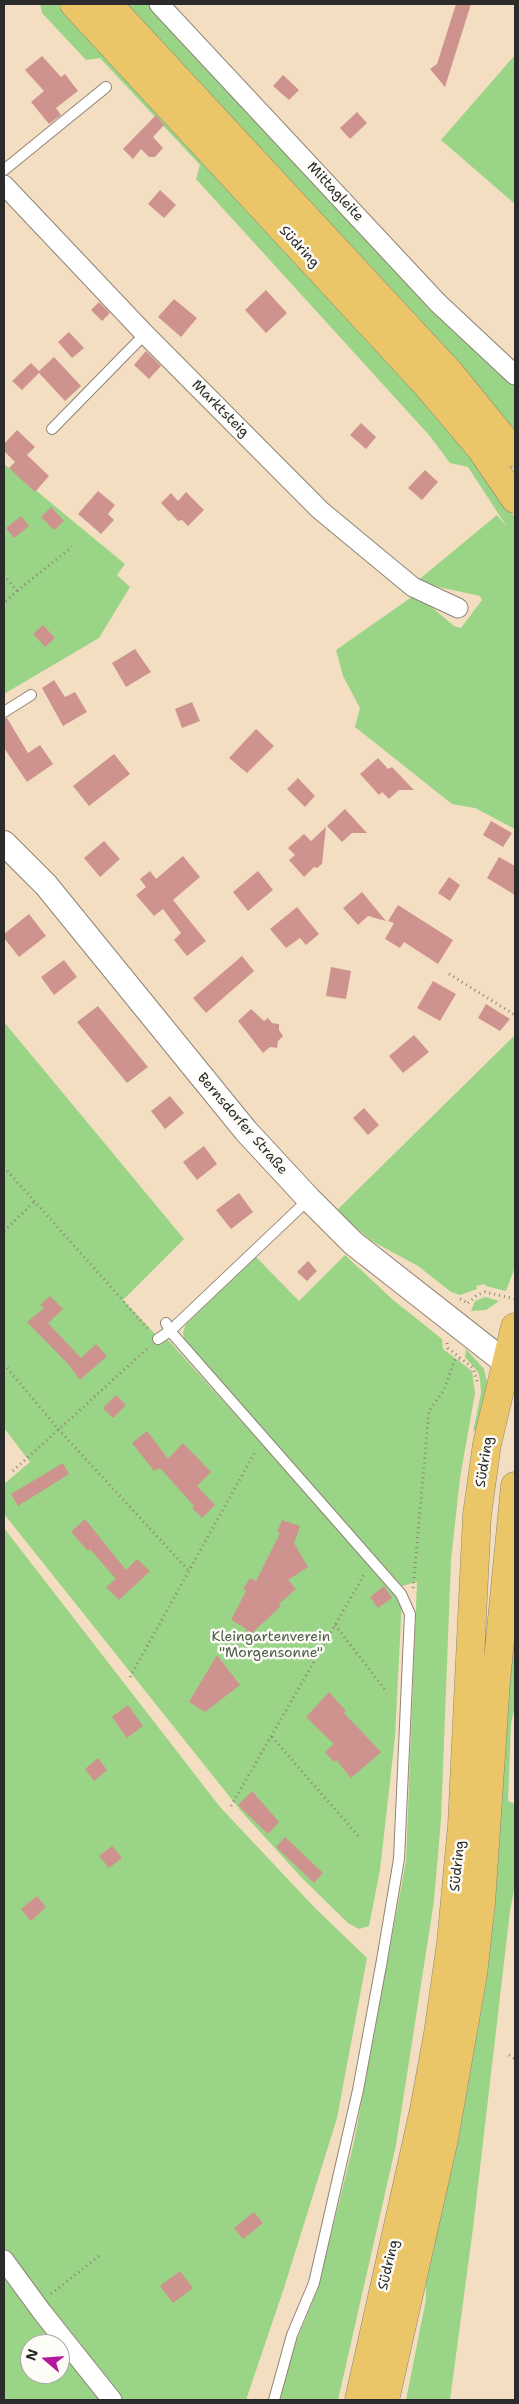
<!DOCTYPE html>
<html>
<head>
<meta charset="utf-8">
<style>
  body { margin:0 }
  #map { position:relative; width:519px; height:2404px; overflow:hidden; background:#f3dec1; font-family:"Shantell Sans",sans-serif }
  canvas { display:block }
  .frame { position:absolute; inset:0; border:5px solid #2b2b2b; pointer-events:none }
  .north { position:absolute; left:20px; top:2334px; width:50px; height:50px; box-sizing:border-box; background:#fdfcf7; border:1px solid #a9a8a5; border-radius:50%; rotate:288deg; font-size:14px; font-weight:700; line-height:20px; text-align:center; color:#2b2b2b }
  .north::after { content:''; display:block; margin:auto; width:18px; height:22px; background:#b5179e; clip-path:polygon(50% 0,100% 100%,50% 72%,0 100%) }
</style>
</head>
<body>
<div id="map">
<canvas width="519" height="2404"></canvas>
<div class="frame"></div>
<div class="north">N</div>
</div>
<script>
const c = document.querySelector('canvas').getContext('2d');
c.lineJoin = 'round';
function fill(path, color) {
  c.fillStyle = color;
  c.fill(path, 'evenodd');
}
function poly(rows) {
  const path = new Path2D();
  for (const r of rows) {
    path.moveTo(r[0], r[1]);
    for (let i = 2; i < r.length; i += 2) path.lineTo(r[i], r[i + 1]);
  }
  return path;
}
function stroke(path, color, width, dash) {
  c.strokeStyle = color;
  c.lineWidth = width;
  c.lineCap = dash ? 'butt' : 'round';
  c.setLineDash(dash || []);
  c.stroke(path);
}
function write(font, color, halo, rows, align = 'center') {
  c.font = font + ' "Shantell Sans",sans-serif';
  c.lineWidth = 5;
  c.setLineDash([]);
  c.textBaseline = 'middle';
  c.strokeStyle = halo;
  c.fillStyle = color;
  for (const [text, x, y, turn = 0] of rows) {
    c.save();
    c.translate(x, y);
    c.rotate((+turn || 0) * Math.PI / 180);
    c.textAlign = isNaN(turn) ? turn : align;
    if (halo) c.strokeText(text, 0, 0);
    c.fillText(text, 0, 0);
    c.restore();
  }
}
fill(poly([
  [40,4,60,4,423,395,504,500,515,518,515,829,475,808,452,804,355,727,360,708,343,676,336,650,416,594,454,626,461,628,482,600,480,596,416,582,497,515,507,527,468,467,450,463,429,435,196,179,200,165,100,58,86,60,42,13],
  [121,4,150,4,411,286,515,385,515,438],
  [515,55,515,204,441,140],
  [4,464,125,564,117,575,130,587,99,638,4,694],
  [4,1022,184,1239,123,1300,154,1333,168,1340,402,1599,395,1737,380,1870,369,1926,359,1929,348,1923,302,1878,241,1811,4,1514,4,1484,30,1462,4,1428],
  [515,1035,515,1267,506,1291,486,1286,485,1284,476,1286,477,1289,460,1295,451,1292,418,1266,372,1241,336,1211],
  [345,1255,392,1299,442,1339,443,1349,472,1371,475,1393,460,1478,451,1560,441,1819,434,1901,396,2145,338,2400,278,2400,287,2364,317,2291,354,2142,406,1861,417,1582,402,1586,369,1549,356,1539,185,1342,183,1333,186,1324,256,1257,299,1301],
  [485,1297,499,1301,486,1310,471,1311,475,1301],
  [466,1349,484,1369,488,1387,483,1423,473,1432,481,1393,480,1379,478,1372,465,1357],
  [4,1528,220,1807,315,1908,367,1958,337,2118,284,2288,246,2400,120,2400,4,2250],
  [515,1640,515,1705,511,1724,508,1801,515,1804,515,1885,510,1911,473,2228,450,2400,406,2400,426,2299,426,2271,509,1662],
  [4,2270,59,2344,30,2344,30,2374,60,2374,60,2346,100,2400,4,2400]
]), '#9ad487');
fill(poly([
  [456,4,471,4,445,87,430,69,437,64],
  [42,56,61,77,65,74,78,91,56,108,61,115,49,124,31,102,44,91,25,70],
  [283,75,299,90,289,100,273,86],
  [357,112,367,123,350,139,340,128],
  [156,115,164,125,153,137,163,148,155,157,149,157,141,149,133,159,123,149],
  [160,190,176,205,164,218,148,204],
  [266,290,287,313,266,333,245,310],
  [174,299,197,318,181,337,158,317],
  [99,302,110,313,102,321,91,310],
  [69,332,84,348,72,358,58,342],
  [146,351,161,366,149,379,134,365],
  [54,357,81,386,65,401,39,373,22,390,12,381,31,363,39,371],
  [361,423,376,437,366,449,350,435],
  [17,430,35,447,27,455,49,476,35,492,9,468,15,462,4,451,4,444],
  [425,470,438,482,422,500,408,488],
  [98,491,115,505,108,514,114,520,101,534,78,514],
  [186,492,204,510,188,526,182,520,178,521,161,503,171,493,178,501],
  [51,507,64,521,54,530,41,517],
  [21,516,29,526,14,538,6,528],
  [43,625,55,638,45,647,33,634],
  [135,649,151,672,126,687,112,663],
  [54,680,65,697,75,692,87,712,63,726,42,688],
  [192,702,200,721,182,728,175,709],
  [7,718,28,753,40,745,53,764,27,782,4,748,4,719],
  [256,729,274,746,247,773,229,758],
  [114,754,130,774,89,806,73,786],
  [378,758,388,769,392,767,414,790,399,790,389,799,382,792,379,795,360,774],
  [298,778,315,796,305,807,287,789],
  [345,809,367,833,352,833,342,842,327,826],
  [491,821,512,833,503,847,483,835],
  [326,827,322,864,317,868,314,867,304,877,289,860,295,855,288,848,304,834,311,841],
  [104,841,120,859,100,877,84,858],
  [183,856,200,877,173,900,206,941,187,956,174,940,181,933,163,909,154,916,136,895,146,887,140,879,150,871,156,879],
  [499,857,515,866,515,895,487,878],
  [258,871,273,890,248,911,233,892],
  [449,877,460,885,450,901,438,893],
  [362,892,386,921,368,916,358,925,343,908],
  [398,905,453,940,438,964,404,942,400,948,385,939,394,923,388,921],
  [297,907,319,934,306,945,300,938,286,948,270,929],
  [29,914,46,936,19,957,4,938,4,934],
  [242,956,254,971,206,1013,193,998],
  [64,960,77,977,54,995,41,977],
  [331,967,351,971,346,999,326,996],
  [433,981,456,994,440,1021,417,1008],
  [486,1004,510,1019,500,1031,478,1018],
  [98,1006,148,1067,127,1083,77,1022],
  [251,1009,264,1021,268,1018,272,1023,279,1024,279,1030,283,1036,278,1041,277,1048,270,1047,263,1053,238,1021],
  [414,1035,429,1052,403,1073,389,1056],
  [170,1096,184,1113,165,1129,151,1111],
  [364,1108,379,1125,368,1135,353,1118],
  [204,1146,217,1164,197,1180,183,1162],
  [239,1193,253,1212,231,1229,216,1210],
  [308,1261,317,1271,307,1281,297,1272],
  [50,1296,63,1309,48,1323,81,1358,96,1344,107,1356,80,1380,69,1365,27,1322,44,1308,40,1305],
  [116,1395,126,1405,113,1418,103,1408],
  [147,1431,168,1459,183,1443,211,1472,197,1486,215,1505,202,1518,192,1508,194,1506,160,1468,154,1471,132,1443],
  [63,1463,69,1474,18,1506,11,1494],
  [85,1519,126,1570,137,1559,150,1571,119,1600,106,1587,116,1579,90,1549,88,1551,71,1532],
  [282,1520,300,1526,294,1543,308,1567,288,1580,296,1589,279,1604,281,1606,249,1636,245,1628,231,1620,246,1591,243,1589,250,1578,256,1581,280,1533,277,1532],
  [384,1586,392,1598,378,1608,370,1597],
  [217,1655,240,1685,205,1712,189,1702],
  [329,1692,346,1711,344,1713,381,1752,351,1778,336,1760,334,1762,325,1752,334,1744,306,1717],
  [128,1705,143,1726,127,1738,112,1717],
  [98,1758,107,1770,94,1781,85,1769],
  [252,1791,279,1822,268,1834,238,1805],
  [285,1837,323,1873,314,1883,276,1847],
  [112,1846,122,1858,109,1868,99,1856],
  [37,1896,46,1907,31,1921,21,1909],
  [254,2212,263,2223,243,2239,234,2228],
  [180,2271,193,2288,173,2303,160,2286]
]), '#cf938f');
const service = poly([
  [4,170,106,87],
  [52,429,145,334],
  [4,712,31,695],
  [166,1323,170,1331,401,1594,410,1614,399,1859,382,1960,358,2090,314,2283,292,2335,274,2400],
  [158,1339,170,1331,309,1199]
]);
const minor = poly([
  [159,4,438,303,515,375],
  [4,185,145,334,320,510,413,587,458,608],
  [4,2260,42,2312,112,2400]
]);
const tertiary = poly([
  [4,843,46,885,246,1131,309,1199,353,1243,515,1370]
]);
const primary = poly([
  [74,4,426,384,481,449,515,499],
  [108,4,450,373,515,453],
  [359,2400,424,2110,438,2034,451,1943,462,1825,477,1515,487,1444,515,1327],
  [385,2400,444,2139,473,1974,481,1903,496,1681,515,1486]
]);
stroke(service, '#8f8476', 12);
stroke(minor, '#8f8476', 21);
stroke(tertiary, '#8f8476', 26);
stroke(primary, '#8f8476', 29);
stroke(poly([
  [4,575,17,591,4,603],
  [17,591,72,547],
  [449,974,515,1015],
  [4,1167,150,1331],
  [4,1231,34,1202],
  [460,1299,468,1303],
  [468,1303,477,1295,485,1292,515,1299],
  [447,1343,448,1348,473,1368,478,1384],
  [4,1364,59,1430,189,1571],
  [13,1471,149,1347],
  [413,1588,429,1411,444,1390,455,1359,461,1359],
  [335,1625,386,1691],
  [130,1677,256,1450],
  [272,1737,360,1838],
  [231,1806,365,1573],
  [509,2055,515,2059],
  [51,2294,99,2256]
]), '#8f8476', 3, [1, 4]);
stroke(service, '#fff', 10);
stroke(minor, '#fff', 19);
stroke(tertiary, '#fff', 24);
stroke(primary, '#ebc669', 28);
write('14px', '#2b2b2b', '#fdfcf7', [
  ["Mittagleite",335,192,47],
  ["Südring",299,247,47],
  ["Marktsteig",220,409,45],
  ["Bernsdorfer Straße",242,1124,49],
  ["Südring",485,1462,-81],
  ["Südring",458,1866,-84],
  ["Südring",389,2265,-77]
]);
write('14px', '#4c5e47', '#fdfcf7', [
  ["Kleingartenverein",271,1637],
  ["\"Morgensonne\"",271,1653]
]);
</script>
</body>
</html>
